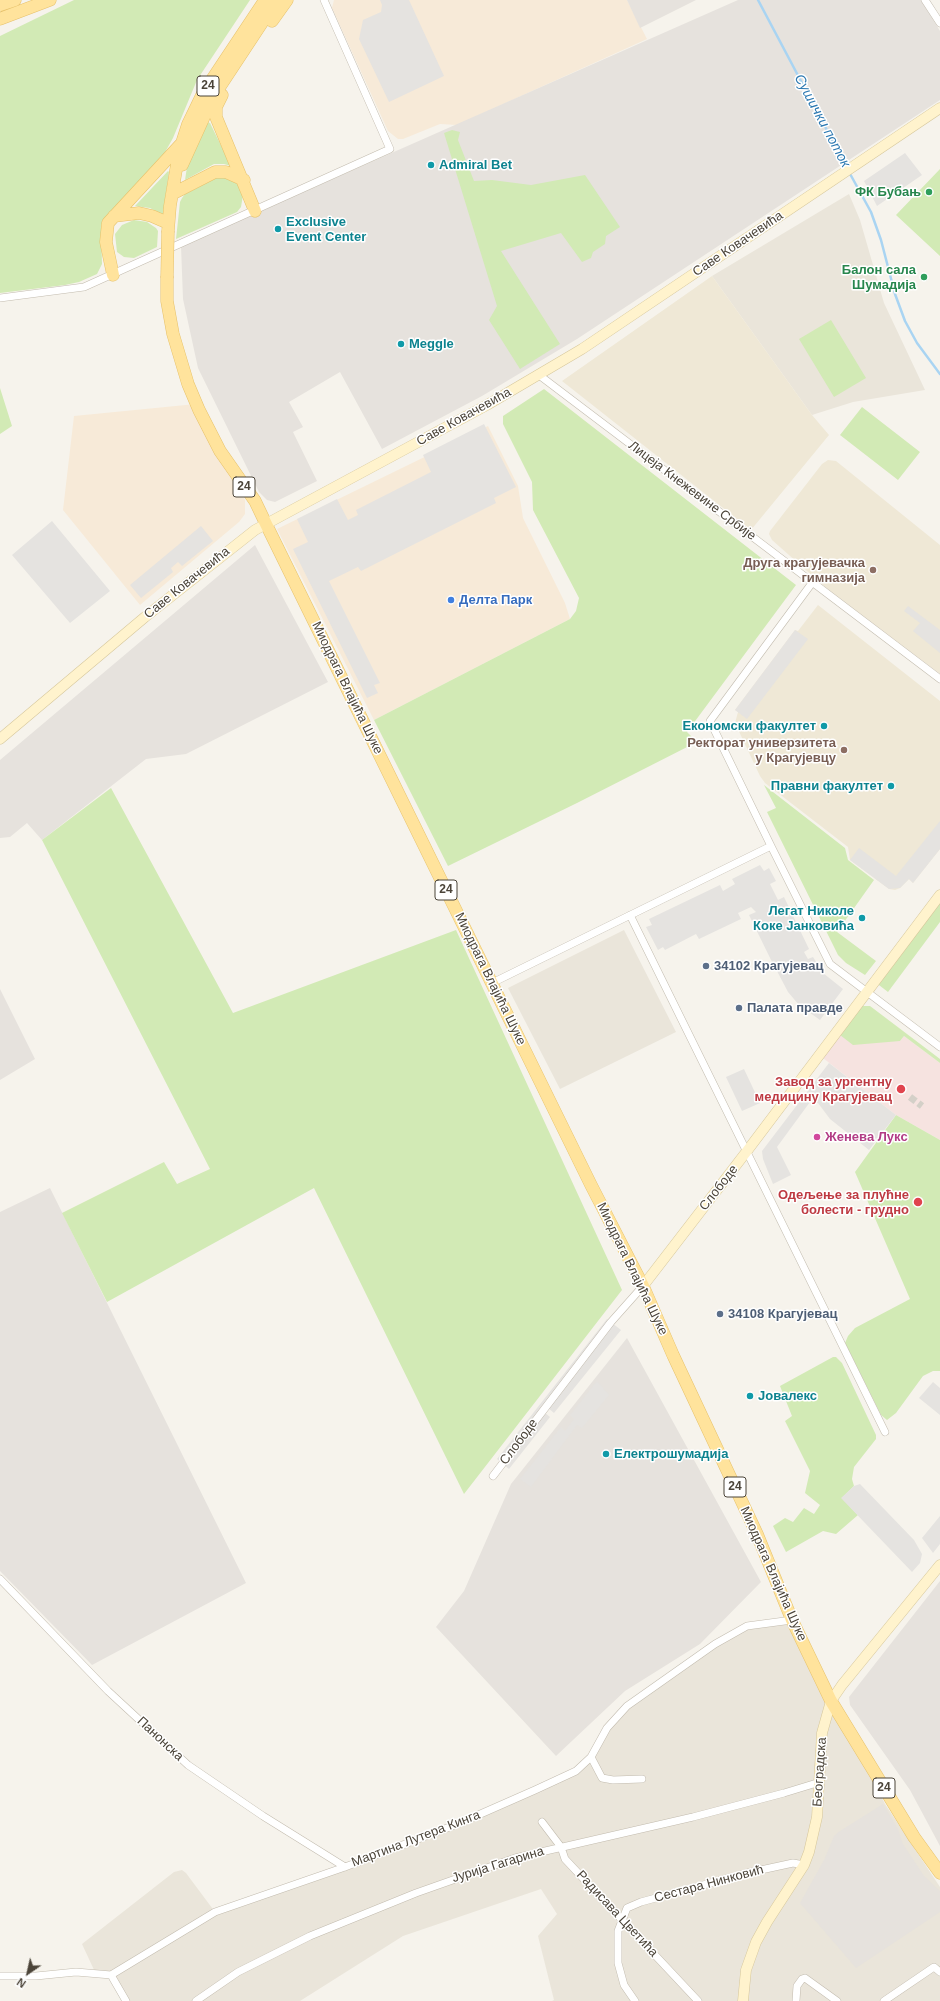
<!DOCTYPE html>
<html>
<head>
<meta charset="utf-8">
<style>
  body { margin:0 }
  #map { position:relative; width:940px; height:2001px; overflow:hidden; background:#f6f3ec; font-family:Arial,sans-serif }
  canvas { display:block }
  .north { position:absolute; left:8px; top:1953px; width:40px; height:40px; -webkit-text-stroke:3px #fff; paint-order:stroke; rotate:214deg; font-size:11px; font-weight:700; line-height:16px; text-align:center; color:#4b4439 }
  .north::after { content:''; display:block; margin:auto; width:14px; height:18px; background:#4b4439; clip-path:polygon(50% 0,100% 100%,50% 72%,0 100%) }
</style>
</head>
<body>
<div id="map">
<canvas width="940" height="2001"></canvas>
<div class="north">N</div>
</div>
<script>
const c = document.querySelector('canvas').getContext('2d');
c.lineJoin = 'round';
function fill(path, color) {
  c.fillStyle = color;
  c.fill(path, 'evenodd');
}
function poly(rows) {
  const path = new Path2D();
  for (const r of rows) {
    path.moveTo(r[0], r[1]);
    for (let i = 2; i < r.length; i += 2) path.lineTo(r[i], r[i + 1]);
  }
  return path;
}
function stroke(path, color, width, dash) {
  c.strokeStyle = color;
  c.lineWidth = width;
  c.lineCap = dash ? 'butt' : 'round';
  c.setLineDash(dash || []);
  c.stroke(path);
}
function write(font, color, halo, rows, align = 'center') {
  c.font = font + ' Arial,sans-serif';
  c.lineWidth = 3;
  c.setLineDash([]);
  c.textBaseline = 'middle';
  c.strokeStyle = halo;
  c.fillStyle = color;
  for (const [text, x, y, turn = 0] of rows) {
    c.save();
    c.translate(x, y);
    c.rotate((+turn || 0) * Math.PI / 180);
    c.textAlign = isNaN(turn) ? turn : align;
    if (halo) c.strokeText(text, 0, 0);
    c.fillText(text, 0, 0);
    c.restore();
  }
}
fill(poly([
  [849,194,860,220,884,303,925,390,853,402,812,415,712,276],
  [624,930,676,1032,560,1089,508,988],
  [792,1620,831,1701,885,1804,940,1887,940,2001,552,2001,554,2000,538,1936,557,1914,541,1889,403,1936,300,2001,126,2001,111,1975,95,1972,82,1944,174,1872,182,1870,186,1873,215,1912,345,1867,576,1771,596,1749,627,1706,747,1626]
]), '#eae5da');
fill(poly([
  [334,0,627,0,647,39,457,125,440,124,403,139,398,139,388,131,332,8],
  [196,404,245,500,245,514,239,522,140,605,63,510,74,416],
  [488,426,518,486,523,518,565,603,570,619,374,720,277,529]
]), '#f7ead8');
fill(poly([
  [627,0,696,0,640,28],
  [738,0,921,0,940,31,940,100,577,339,482,396,382,449,340,372,289,402,303,427,293,432,317,481,275,502,267,500,259,492,198,368,183,299,181,246],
  [255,545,328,682,186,754,146,759,42,840,27,823,10,837,0,838,0,760],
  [0,989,35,1059,0,1080],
  [50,1188,246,1583,92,1665,0,1571,0,1212],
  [627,1338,761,1582,700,1644,625,1691,556,1756,436,1627,464,1591,511,1484],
  [940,1581,940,1846,910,1790,850,1705,849,1697],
  [883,1804,898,1829,903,1844,924,1876,940,1891,940,1912,856,1968,800,1903,824,1860,834,1836,840,1831]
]), '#e6e2dd');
fill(poly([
  [712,276,812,415,829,435,751,530,562,381],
  [828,460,836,461,940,545,940,674,833,594,772,540,769,534,770,531,822,464],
  [818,605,940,701,940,849,913,883,909,879,900,888,895,890,889,889,850,860,848,847,765,783,760,776,735,723,738,712,735,710,795,630,798,631]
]), '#efe8d6');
fill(poly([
  [840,1035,900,1041,904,1036,940,1063,940,1140,896,1115,823,1058]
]), '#f6e3e0');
fill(poly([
  [74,0,250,0,197,80,173,138,164,154,146,176,103,220,101,227,102,264,97,274,79,282,65,285,0,293,0,36],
  [207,122,210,123,231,166,224,164,214,164,185,180,187,167],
  [452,130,460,132,458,140,474,181,492,180,531,185,585,175,620,227,606,236,605,244,593,252,591,258,582,262,561,233,501,251,560,344,520,369,489,320,497,306,444,133],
  [940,169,940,256,896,215],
  [168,171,169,172,163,215,150,208,135,206],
  [220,176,233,180,238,185,243,195,241,207,237,212,176,239,180,202,182,198,185,194],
  [134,220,147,222,156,228,158,231,157,247,134,258,124,257,117,252,115,234,122,225],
  [831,320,866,378,834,397,799,339],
  [0,388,12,426,0,434],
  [544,389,796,585,687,732,697,742,577,803,448,866,374,720,570,619,576,611,579,598,533,510,532,482,503,424,503,416],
  [862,407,920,452,898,480,840,435],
  [764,785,845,848,848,860,874,880,837,932,876,961,865,975,846,963,838,955,767,812,776,808],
  [111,788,233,1013,456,930,622,1290,464,1494,314,1188,107,1302,62,1213,164,1162,177,1184,210,1169,42,840],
  [940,895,940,922,888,992,875,982],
  [861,1006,870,1006,940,1059,940,1063,904,1036,900,1041,853,1045,840,1035],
  [896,1115,940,1140,940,1371,933,1371,923,1376,896,1413,887,1420,881,1415,845,1343,848,1336,855,1328,910,1299,855,1172],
  [833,1357,836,1357,842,1363,876,1435,876,1439,854,1467,852,1479,854,1486,842,1498,858,1515,836,1534,823,1531,786,1552,773,1526,785,1518,793,1522,804,1508,814,1514,820,1505,805,1493,810,1471,785,1421,792,1416,780,1386]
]), '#d2eab5');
fill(poly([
  [380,0,409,0,444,76,389,102,359,39,363,20,381,12,382,5],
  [905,153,922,175,877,206,864,181],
  [484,424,516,487,494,498,496,503,361,571,358,567,329,581,380,683,374,685,378,693,367,698,293,549,308,542,297,519,337,499,348,520,358,515,356,510,431,472,423,455],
  [52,521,110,591,70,623,12,555],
  [201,526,213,541,182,566,178,562,171,568,173,572,141,598,130,585],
  [908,606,940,630,940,653,913,631,920,623,904,611],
  [795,630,808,639,747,719,735,710],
  [940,821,940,849,913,883,909,879,900,888,889,889,850,860,859,848,896,876],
  [760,865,764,871,769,868,776,881,770,884,778,900,784,897,809,949,804,952,808,959,813,957,823,973,843,989,820,1020,799,1005,788,992,777,971,782,968,779,961,773,964,749,915,756,912,751,907,738,913,741,919,699,939,696,934,665,950,663,947,658,950,646,927,652,925,649,919,720,885,723,891,735,884,732,879],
  [829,1063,896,1115,869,1150,830,1119,818,1103,810,1102,777,1147,791,1175,773,1184,763,1159,762,1151],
  [744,1069,760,1103,742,1111,726,1077],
  [607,1319,621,1330,554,1413,548,1408,544,1412,550,1417,509,1469,497,1459],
  [597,1381,609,1395,582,1428,577,1425,531,1487,520,1479,561,1427,565,1431,574,1419,570,1415],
  [933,1382,940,1388,940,1415,919,1398],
  [860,1484,914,1540,922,1554,920,1563,912,1572,841,1498,854,1486],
  [940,1516,940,1544,933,1553,922,1538]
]), '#e5e3e0');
stroke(poly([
  [758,0,847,168],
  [849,172,871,212,881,240,895,294,905,321,917,343,940,374]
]), '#a9d4f2', 2.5);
stroke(poly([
  [910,1097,922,1106]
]), '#d4d0c8', 7, [7, 3.5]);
const street = poly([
  [925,0,940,23],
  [0,298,84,287,390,149,324,0],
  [539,375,940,679],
  [771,846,710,721,812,583],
  [630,915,885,1432],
  [492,983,771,846,830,964,940,1047],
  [493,1476,611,1322,643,1286],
  [0,1579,108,1691,188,1765,263,1816,345,1867],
  [591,1757,602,1778,613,1780,642,1779],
  [542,1822,561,1847,565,1859,580,1875,698,2001],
  [111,1975,126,2001],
  [0,1976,36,1976,76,1972,111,1975,215,1912,345,1867,460,1823,535,1790,576,1771,591,1757,607,1728,627,1706,715,1644,747,1626,792,1620],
  [196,2001,238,1972,310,1936,416,1893,515,1858,693,1817,784,1793,820,1782],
  [635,2001,624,1985,618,1963,618,1931,627,1908,641,1902,747,1873,793,1863,804,1865],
  [796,2001,797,1986,802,1979,805,1978,837,2001],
  [884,2001,934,1967,940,1972]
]);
const secondary = poly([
  [0,739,145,617,255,530,487,405,582,349,940,108],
  [643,1286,747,1151,940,895],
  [743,2001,746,1970,756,1942,767,1922,804,1865,809,1852,817,1817,822,1733,831,1701,842,1685,940,1565]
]);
const primary = poly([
  [0,5,15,0],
  [0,19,50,0],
  [272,21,287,0],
  [222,95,216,107,216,117,255,211],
  [182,165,213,97,277,0],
  [172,194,215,172,226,172,244,180],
  [114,216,139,213,152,216,168,223],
  [168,231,170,206,179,152,188,124,203,93,265,0],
  [113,275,106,242,108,223,181,144],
  [167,278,167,301,173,334,188,384,199,410,220,451,255,501,266,524,591,1185,643,1286,673,1355,757,1534,792,1620,831,1701,914,1837,940,1873]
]);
stroke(street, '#c2bbae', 8);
stroke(secondary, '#d6c79b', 11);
stroke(primary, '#e6c16a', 13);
stroke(street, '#fff', 7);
stroke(secondary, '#fff3cd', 10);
stroke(primary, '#ffe39c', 12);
const primaryBridge = poly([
  [167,278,168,231]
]);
stroke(primaryBridge, '#e6c16a', 13, []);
stroke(primaryBridge, '#ffe39c', 12);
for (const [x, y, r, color] of [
  [431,165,4,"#0f9aa8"],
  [929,192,4,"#2e9e5b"],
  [278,229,4,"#0f9aa8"],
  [924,277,4,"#2e9e5b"],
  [401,344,4,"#0f9aa8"],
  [873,570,4,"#8d6e63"],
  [451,600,4,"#3f7fe0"],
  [824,726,4,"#0f9aa8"],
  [844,750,4,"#8d6e63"],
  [891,786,4,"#0f9aa8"],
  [862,918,4,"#0f9aa8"],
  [706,966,4,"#5c6f8a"],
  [739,1008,4,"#5c6f8a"],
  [901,1089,5,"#e0444e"],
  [817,1137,4,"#d1479c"],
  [918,1202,5,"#e0444e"],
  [720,1314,4,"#5c6f8a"],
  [750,1396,4,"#0f9aa8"],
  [606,1454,4,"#0f9aa8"]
]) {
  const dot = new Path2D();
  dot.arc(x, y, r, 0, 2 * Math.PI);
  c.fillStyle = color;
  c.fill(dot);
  stroke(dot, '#fff', 1.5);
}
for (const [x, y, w] of [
  [208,86,22],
  [244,487,22],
  [446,890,22],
  [735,1487,22],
  [884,1788,22]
]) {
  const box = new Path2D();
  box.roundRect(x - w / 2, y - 10, w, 20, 3);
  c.fillStyle = '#fff';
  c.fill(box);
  stroke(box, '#4b4439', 1);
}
write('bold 12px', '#4b4439', null, [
  ["24",208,86],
  ["24",244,487],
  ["24",446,890],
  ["24",735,1487],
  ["24",884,1788]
]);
write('bold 13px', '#0d838f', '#fff', [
  ["Admiral Bet",439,165],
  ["Exclusive",286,222],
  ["Event Center",286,237],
  ["Meggle",409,344],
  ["Економски факултет",816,726,"right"],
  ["Правни факултет",883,786,"right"],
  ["Легат Николе",854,911,"right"],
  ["Коке Јанковића",854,926,"right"],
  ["Јовалекс",758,1396],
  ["Електрошумадија",614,1454]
], 'left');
write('bold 13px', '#27864d', '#fff', [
  ["ФК Бубањ",921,192],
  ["Балон сала",916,270],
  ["Шумадија",916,285]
], 'right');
write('13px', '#4b4439', '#fff', [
  ["Саве Ковачевића",738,244,-34],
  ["Саве Ковачевића",464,417,-29],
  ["Лицеја Кнежевине Србије",692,491,37],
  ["Саве Ковачевића",187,583,-39],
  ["Миодрага Влајића Шуке",347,688,64],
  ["Миодрага Влајића Шуке",490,979,64],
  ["Слободе",719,1188,-52],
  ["Миодрага Влајића Шуке",632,1269,64],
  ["Слободе",519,1442,-53],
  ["Миодрага Влајића Шуке",773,1574,66],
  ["Панонска",160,1739,43],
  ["Београдска",820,1772,-86],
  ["Мартина Лутера Кинга",416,1839,-21],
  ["Јурија Гагарина",498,1865,-17],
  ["Сестара Нинковић",709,1884,-15],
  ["Радисава Цветића",617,1914,47]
]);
write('bold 13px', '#785e54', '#fff', [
  ["Друга крагујевачка",865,563],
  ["гимназија",865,578],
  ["Ректорат универзитета",836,743],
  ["у Крагујевцу",836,758]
], 'right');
write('bold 13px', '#366cbe', '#fff', [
  ["Делта Парк",459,600]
], 'left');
write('bold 13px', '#4e5e75', '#fff', [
  ["34102 Крагујевац",714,966],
  ["Палата правде",747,1008],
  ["34108 Крагујевац",728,1314]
], 'left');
write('bold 13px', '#be3a42', '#fff', [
  ["Завод за ургентну",892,1082],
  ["медицину Крагујевац",892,1097],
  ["Одељење за плућне",909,1195],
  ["болести - грудно",909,1210]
], 'right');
write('bold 13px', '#b23c85', '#fff', [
  ["Женева Лукс",825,1137]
], 'left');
write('italic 14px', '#2e7ab2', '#fff', [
  ["Сушички поток",822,121,62]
]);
</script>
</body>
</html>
